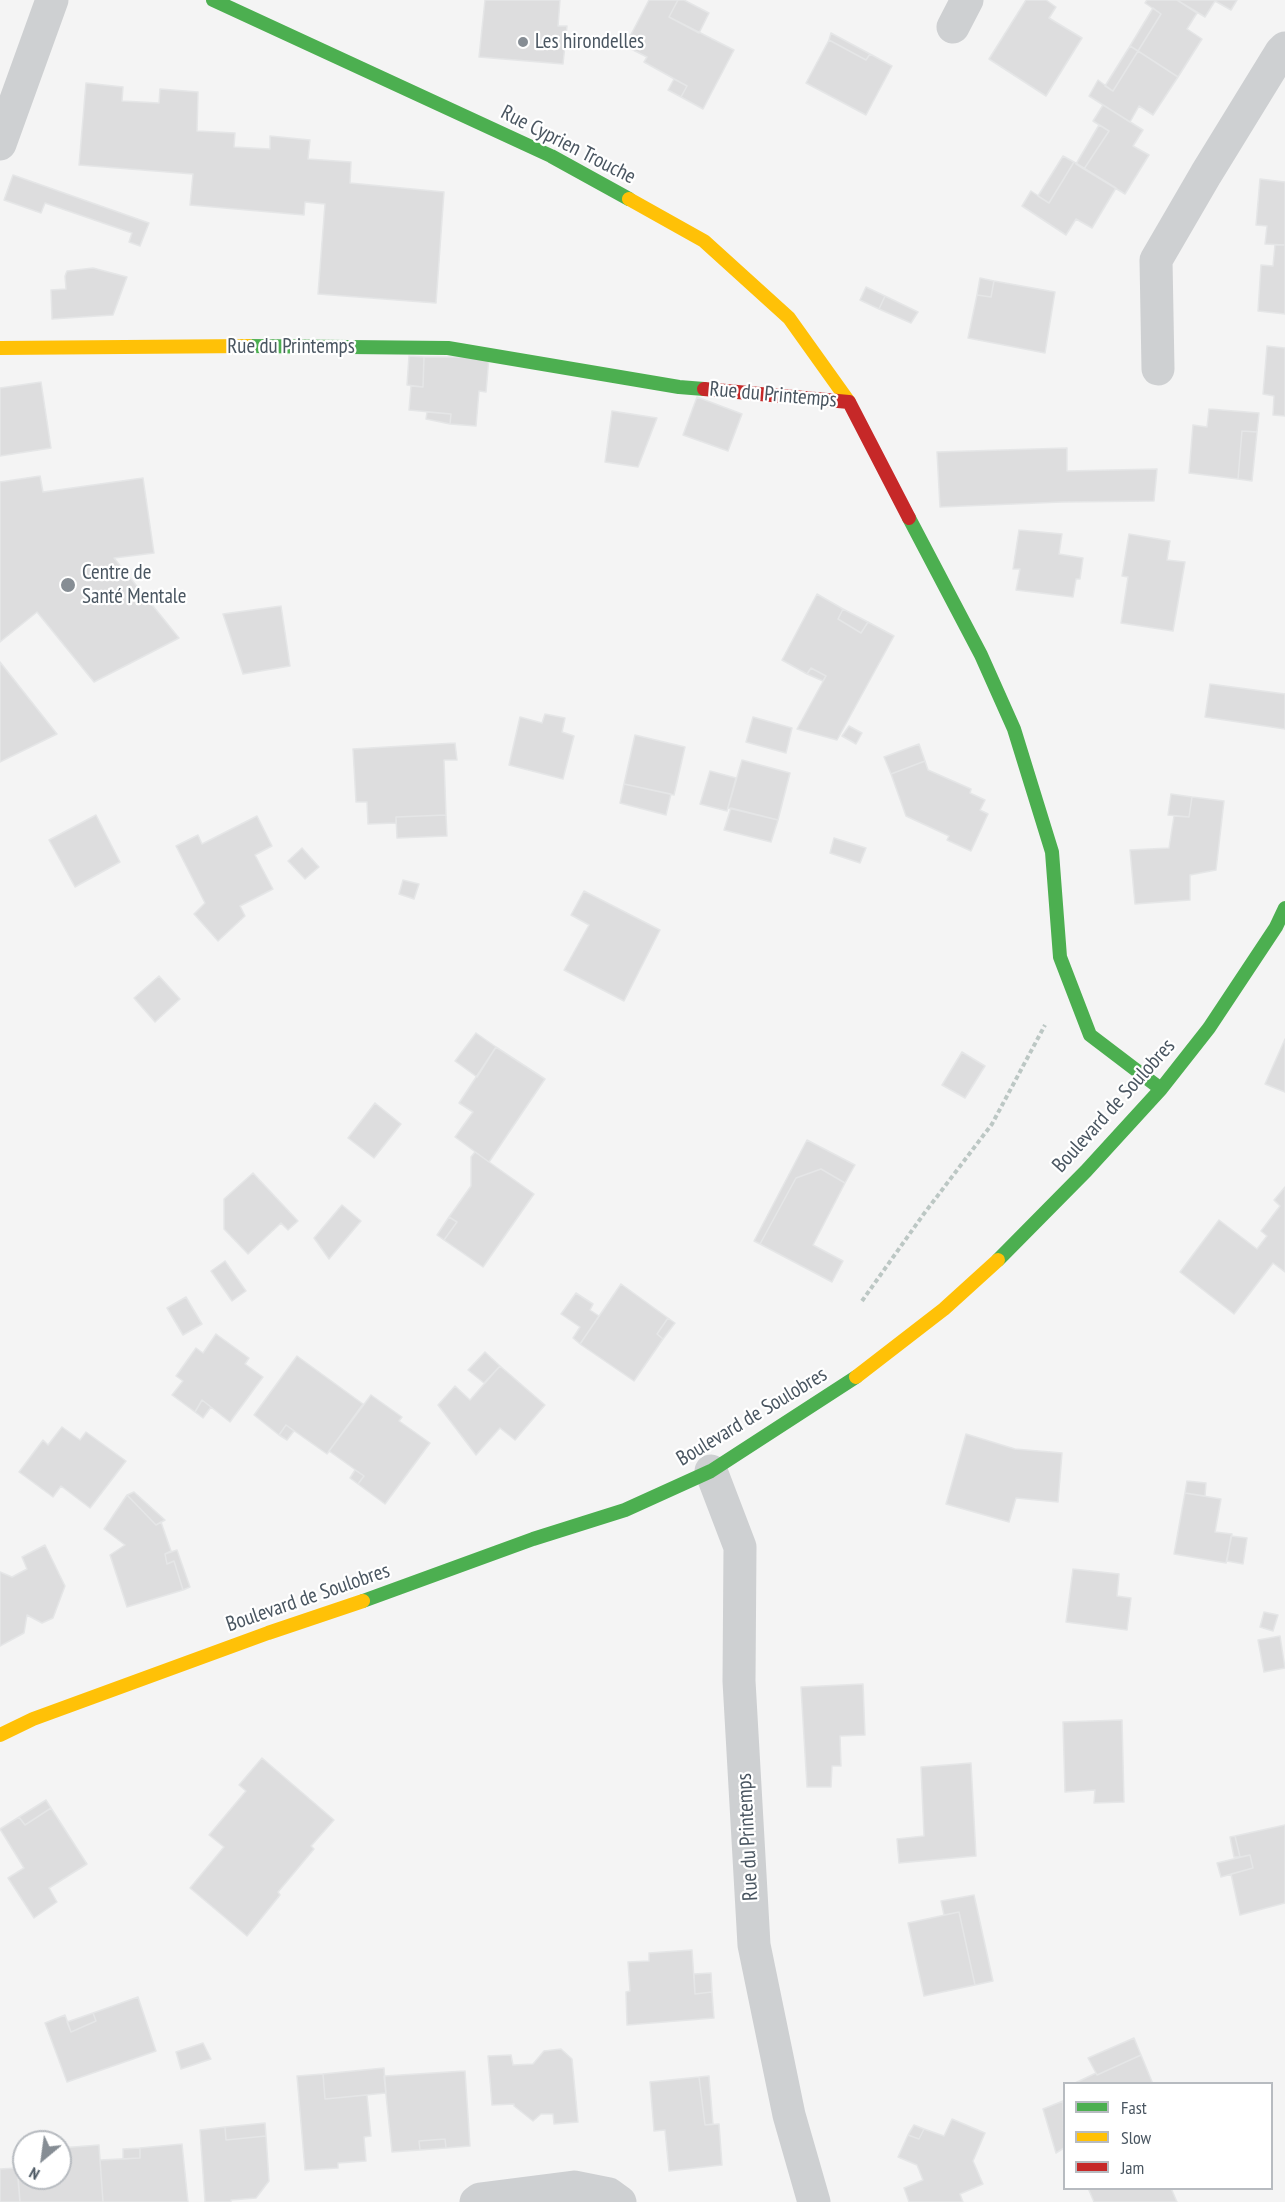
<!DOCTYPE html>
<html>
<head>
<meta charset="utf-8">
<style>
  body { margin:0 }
  #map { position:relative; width:1285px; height:2202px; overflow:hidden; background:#f4f4f4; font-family:"PT Sans Narrow",sans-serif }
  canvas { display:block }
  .legend { position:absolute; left:1063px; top:2082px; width:210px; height:108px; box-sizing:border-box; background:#fff; border:2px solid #b7bbc0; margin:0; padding:8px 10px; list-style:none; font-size:18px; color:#4a5661 }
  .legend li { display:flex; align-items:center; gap:12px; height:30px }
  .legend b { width:30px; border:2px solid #b7bbc0 }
  .north { position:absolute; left:12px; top:2130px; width:60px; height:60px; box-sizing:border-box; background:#fff; border:2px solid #b7bbc0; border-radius:50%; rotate:209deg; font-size:16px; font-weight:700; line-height:24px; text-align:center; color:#4a5661 }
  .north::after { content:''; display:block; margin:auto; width:21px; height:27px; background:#868d94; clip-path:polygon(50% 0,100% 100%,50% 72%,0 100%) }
</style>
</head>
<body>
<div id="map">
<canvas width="1285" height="2202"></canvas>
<ul class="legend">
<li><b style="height:8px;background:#4caf50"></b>Fast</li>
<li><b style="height:8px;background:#ffc107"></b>Slow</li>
<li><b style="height:8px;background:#c62828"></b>Jam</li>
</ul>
<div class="north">N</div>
</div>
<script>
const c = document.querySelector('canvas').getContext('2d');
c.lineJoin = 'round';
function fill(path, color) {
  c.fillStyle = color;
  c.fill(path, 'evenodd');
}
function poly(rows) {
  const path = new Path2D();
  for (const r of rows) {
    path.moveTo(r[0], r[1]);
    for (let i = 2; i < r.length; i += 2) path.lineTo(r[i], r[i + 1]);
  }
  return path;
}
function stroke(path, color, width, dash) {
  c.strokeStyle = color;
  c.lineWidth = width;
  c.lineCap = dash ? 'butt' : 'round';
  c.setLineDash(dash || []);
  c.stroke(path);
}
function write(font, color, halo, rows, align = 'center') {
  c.font = font + ' "PT Sans Narrow",sans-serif';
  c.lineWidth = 4.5;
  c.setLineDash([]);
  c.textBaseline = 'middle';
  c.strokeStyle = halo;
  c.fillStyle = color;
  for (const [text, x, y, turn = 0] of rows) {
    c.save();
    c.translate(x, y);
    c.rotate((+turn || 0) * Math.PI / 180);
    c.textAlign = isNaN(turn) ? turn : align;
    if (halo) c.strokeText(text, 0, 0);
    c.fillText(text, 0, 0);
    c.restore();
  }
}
const building = poly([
  [485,0,560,0,558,26,567,26,563,64,479,57,485,0],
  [649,0,678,0,669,17,734,50,703,109,681,97,687,86,644,62,647,57,625,46,649,0],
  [678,0,684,0,709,13,699,33,669,17,678,0],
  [1026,0,1046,0,1056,7,1049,18,1082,38,1046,96,989,59,1026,0],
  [1147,0,1177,0,1197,13,1187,29,1202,39,1178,77,1138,51,1161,14,1145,3,1147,0],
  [1177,0,1237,0,1231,10,1215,1,1205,17,1177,0],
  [1153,8,1161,14,1138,51,1130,46,1153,8],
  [831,33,870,54,866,60,829,40,831,33],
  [829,40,866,60,870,54,892,66,866,115,806,83,829,40],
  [1130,46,1138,51,1113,91,1105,86,1130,46],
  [1138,51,1178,77,1153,115,1139,106,1130,122,1089,96,1098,80,1113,91,1138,51],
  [674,79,687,86,681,97,668,90,674,79],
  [86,83,123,87,122,101,159,103,160,89,198,92,197,131,235,133,234,147,270,149,270,136,310,140,308,159,351,162,350,183,444,192,436,303,318,294,325,204,305,202,304,215,190,205,193,174,79,165,86,83],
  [1103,105,1143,130,1133,146,1149,155,1125,194,1084,169,1109,131,1093,121,1103,105],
  [1099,125,1109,131,1084,169,1076,164,1099,125],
  [1063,156,1074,162,1049,203,1038,196,1063,156],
  [1074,162,1116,188,1092,228,1076,219,1066,235,1022,206,1031,191,1049,203,1074,162],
  [13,175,149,223,140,246,129,242,132,233,45,203,41,213,4,200,13,175],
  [1260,179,1285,182,1285,245,1265,244,1267,226,1256,225,1260,179],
  [1275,245,1285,245,1285,314,1258,311,1261,265,1273,266,1275,245],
  [93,268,127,277,113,315,52,319,51,290,66,289,65,276,67,271,93,268],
  [980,278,994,281,991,297,977,295,980,278],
  [994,281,1055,292,1045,353,968,338,977,295,991,297,994,281],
  [866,287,885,296,879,309,860,300,866,287],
  [885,296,918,312,911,323,879,309,885,296],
  [1267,346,1285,348,1285,416,1273,415,1274,396,1263,394,1267,346],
  [409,356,424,357,423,387,407,385,409,356],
  [424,357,489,357,486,392,479,391,476,426,450,424,451,414,409,410,411,386,423,387,424,357],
  [41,382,51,448,0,456,0,388,41,382],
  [697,397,742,414,728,451,683,435,697,397],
  [1209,409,1259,413,1257,432,1242,431,1238,479,1189,473,1193,425,1207,427,1209,409],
  [612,411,657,418,638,467,605,462,612,411],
  [427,412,451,414,450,424,426,419,427,412],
  [1242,431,1257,432,1252,481,1238,479,1242,431],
  [1067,448,1067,471,1157,469,1154,501,1062,502,940,507,937,452,1067,448],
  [40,476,43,492,143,478,154,553,114,558,179,638,94,682,37,612,0,642,0,482,40,476],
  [1019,530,1062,534,1059,554,1083,558,1080,579,1076,579,1073,597,1016,590,1020,569,1013,569,1019,530],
  [1129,534,1170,541,1167,560,1185,562,1173,631,1121,623,1128,577,1122,576,1129,534],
  [817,594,843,609,838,619,861,633,868,622,894,636,837,740,797,729,826,676,811,668,807,674,782,660,817,594],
  [281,606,290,666,243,674,223,614,281,606],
  [843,609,868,622,861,633,838,619,843,609],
  [0,662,57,734,0,762,0,662],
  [811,668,826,676,823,681,807,674,811,668],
  [1210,684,1285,694,1285,729,1205,717,1210,684],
  [545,714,565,718,562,732,574,736,563,779,509,765,520,717,542,723,545,714],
  [753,717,792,728,786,753,746,742,753,717],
  [849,726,862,733,856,744,842,736,849,726],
  [635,735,685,747,674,795,624,784,635,735],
  [455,743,457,760,444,760,446,815,396,817,396,823,368,824,367,802,356,802,353,749,455,743],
  [919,744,925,761,891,774,884,757,919,744],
  [742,760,790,773,778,820,728,808,742,760],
  [925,761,928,770,971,789,970,793,985,800,980,810,988,814,971,851,947,840,949,836,906,816,891,774,925,761],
  [710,771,736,778,727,811,700,804,710,771],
  [624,784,671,794,666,815,620,803,624,784],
  [1171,794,1192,797,1189,817,1168,815,1171,794],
  [1192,797,1224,801,1216,870,1190,875,1190,900,1135,904,1130,850,1169,848,1174,816,1189,817,1192,797],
  [731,808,778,820,771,842,724,830,731,808],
  [96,815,120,862,75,887,49,840,96,815],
  [446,815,447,836,397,838,396,817,446,815],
  [257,816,272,846,255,855,273,889,240,906,245,916,218,941,194,914,205,903,176,846,198,835,202,844,257,816],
  [834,838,866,848,860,863,830,853,834,838],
  [302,848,319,867,305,879,288,861,302,848],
  [403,880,419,884,414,899,399,894,403,880],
  [584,891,660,930,624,1001,564,970,589,925,571,915,584,891],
  [159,976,180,999,155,1022,134,998,159,976],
  [476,1033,496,1047,477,1077,455,1061,476,1033],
  [1285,1039,1285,1092,1265,1084,1285,1039],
  [496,1047,545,1079,489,1162,455,1137,473,1112,459,1103,496,1047],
  [962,1052,985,1066,965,1098,942,1085,962,1052],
  [375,1103,401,1124,374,1158,348,1138,375,1103],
  [807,1140,855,1165,845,1183,821,1169,796,1178,760,1244,754,1241,807,1140],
  [475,1152,534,1194,483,1267,444,1240,457,1222,449,1217,471,1186,471,1157,475,1152],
  [821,1169,845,1183,813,1245,843,1261,832,1282,760,1244,796,1178,821,1169],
  [253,1173,298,1221,288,1230,281,1223,248,1254,224,1229,224,1199,253,1173],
  [1285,1187,1285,1272,1273,1263,1234,1314,1180,1272,1219,1220,1257,1249,1267,1236,1261,1231,1280,1206,1274,1200,1285,1187],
  [342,1205,361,1221,329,1259,314,1238,342,1205],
  [449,1217,457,1222,444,1240,437,1235,449,1217],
  [225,1261,246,1291,232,1301,211,1271,225,1261],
  [621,1284,668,1318,657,1334,663,1339,634,1381,580,1344,621,1284],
  [576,1293,593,1304,590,1310,599,1316,580,1344,573,1338,580,1327,561,1314,576,1293],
  [186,1297,202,1324,183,1335,167,1308,186,1297],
  [668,1318,675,1323,663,1339,657,1334,668,1318],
  [216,1334,249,1358,245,1364,263,1377,230,1422,202,1400,195,1412,172,1395,183,1381,176,1376,196,1348,203,1353,216,1334],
  [485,1352,500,1366,484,1383,468,1370,485,1352],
  [297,1356,363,1404,327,1454,286,1425,279,1435,254,1415,297,1356],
  [500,1366,545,1405,515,1440,500,1428,476,1455,438,1405,455,1386,470,1400,500,1366],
  [371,1395,402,1417,399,1421,430,1443,385,1504,358,1484,364,1476,329,1451,371,1395],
  [202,1400,211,1407,203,1418,195,1412,202,1400],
  [286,1425,294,1431,287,1440,279,1435,286,1425],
  [62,1427,80,1440,86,1432,126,1461,90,1508,61,1486,53,1497,19,1472,43,1440,48,1445,62,1427],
  [966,1434,1015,1449,1062,1453,1058,1502,1016,1498,1009,1522,946,1504,966,1434],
  [355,1470,364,1476,358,1484,350,1478,355,1470],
  [1187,1481,1206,1483,1205,1496,1185,1493,1187,1481],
  [134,1492,165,1520,156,1525,127,1495,134,1492],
  [1185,1493,1221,1499,1215,1532,1232,1534,1226,1563,1174,1554,1185,1493],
  [127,1495,156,1525,161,1522,171,1551,165,1554,167,1564,174,1561,183,1590,127,1607,110,1555,125,1545,104,1529,127,1495],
  [1231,1536,1247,1538,1243,1564,1227,1561,1231,1536],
  [45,1545,65,1586,53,1618,42,1623,27,1615,24,1633,0,1646,0,1572,12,1577,27,1569,22,1557,45,1545],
  [177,1550,190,1587,183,1590,174,1561,167,1564,165,1554,177,1550],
  [1073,1569,1119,1574,1117,1596,1131,1598,1127,1630,1066,1622,1073,1569],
  [1264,1612,1278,1615,1273,1631,1260,1627,1264,1612],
  [1280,1636,1285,1668,1264,1672,1258,1640,1280,1636],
  [863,1684,865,1735,840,1736,841,1766,832,1766,831,1787,807,1787,801,1687,863,1684],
  [1122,1720,1124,1802,1094,1803,1095,1790,1065,1792,1063,1722,1122,1720],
  [262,1758,334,1820,311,1846,314,1849,278,1892,280,1895,247,1936,190,1888,224,1847,209,1835,246,1791,239,1785,262,1758],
  [971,1763,976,1856,899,1863,897,1839,924,1836,921,1767,971,1763],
  [46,1800,51,1808,25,1825,19,1817,46,1800],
  [51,1808,87,1864,49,1888,57,1902,34,1918,8,1878,24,1868,0,1829,19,1817,25,1825,51,1808],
  [1285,1825,1285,1903,1240,1915,1231,1874,1253,1868,1250,1855,1240,1857,1235,1836,1285,1825],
  [1235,1836,1240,1857,1234,1857,1230,1837,1235,1836],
  [1250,1855,1253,1868,1221,1877,1217,1863,1250,1855],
  [974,1895,993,1981,975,1985,959,1912,944,1915,941,1901,974,1895],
  [959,1912,975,1985,924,1996,908,1923,959,1912],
  [692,1950,695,1994,712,1992,714,2018,627,2025,626,1992,630,1991,628,1962,649,1961,649,1953,692,1950],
  [711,1973,712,1992,695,1994,694,1974,711,1973],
  [138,1997,156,2051,67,2082,45,2023,65,2015,71,2032,96,2021,93,2013,138,1997],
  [93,2013,96,2021,71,2032,67,2022,93,2013],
  [1134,2038,1141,2055,1097,2075,1088,2058,1134,2038],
  [203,2043,211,2059,181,2069,176,2052,203,2043],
  [561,2049,572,2059,578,2122,554,2124,553,2114,541,2114,533,2121,514,2106,514,2104,492,2105,488,2056,511,2055,513,2065,533,2064,544,2051,561,2049],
  [1141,2055,1153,2084,1073,2084,1096,2073,1097,2075,1141,2055],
  [384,2068,386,2093,325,2099,323,2074,384,2068],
  [465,2071,470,2146,446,2148,445,2139,419,2141,420,2150,392,2152,384,2076,465,2071],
  [323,2074,325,2099,367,2095,371,2136,364,2137,366,2161,338,2163,338,2168,305,2170,297,2076,323,2074],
  [709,2076,713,2124,705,2125,699,2077,709,2076],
  [699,2077,705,2125,719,2124,722,2165,669,2171,665,2130,654,2131,650,2082,699,2077],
  [1063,2101,1064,2148,1056,2153,1043,2109,1063,2101],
  [952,2119,985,2133,973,2161,983,2184,960,2194,963,2202,909,2202,904,2188,923,2180,917,2165,898,2157,908,2135,919,2139,924,2129,944,2136,952,2119],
  [265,2123,266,2136,226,2140,225,2127,265,2123],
  [914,2125,924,2129,919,2139,908,2135,914,2125],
  [225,2127,226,2140,266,2136,269,2181,256,2198,231,2200,231,2202,205,2202,200,2130,225,2127],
  [445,2139,446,2148,420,2150,419,2141,445,2139],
  [182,2144,188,2202,103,2202,100,2160,140,2158,140,2148,182,2144],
  [99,2145,103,2202,20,2202,17,2162,24,2161,24,2178,60,2178,60,2148,99,2145],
  [140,2148,140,2158,123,2159,123,2149,140,2148],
  [17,2168,20,2202,0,2202,0,2169,17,2168],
  [1088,2188,1171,2188,1177,2202,1094,2202,1088,2188]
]);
fill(building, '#ddddde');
stroke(building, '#e5e6e7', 1.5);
stroke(poly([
  [862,1301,923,1215,992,1124,1045,1025]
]), '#bcc7c4', 4, [4.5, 3]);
stroke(poly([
  [953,27,967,0],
  [0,144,52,0],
  [1158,369,1156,260,1206,174,1281,52,1285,48],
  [711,1471,740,1547,739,1681,754,1945,789,2115,814,2202],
  [476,2202,480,2199,574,2187,609,2194,620,2202]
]), '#ced0d2', 33);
stroke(poly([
  [213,0,551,156,629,199],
  [249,346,448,348,679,387,704,389],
  [909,518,981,655,1014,729,1052,852,1060,957,1090,1035,1161,1089],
  [998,1260,1086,1171,1161,1089,1209,1028,1276,927,1285,908],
  [363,1601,533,1539,625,1510,711,1471,856,1377]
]), '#4caf50', 14);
stroke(poly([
  [629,199,704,241,789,318,849,402],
  [0,348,249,346],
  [856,1377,944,1309,998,1260],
  [0,1735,33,1719,268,1633,363,1601]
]), '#ffc107', 14);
stroke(poly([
  [704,389,849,402,909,518]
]), '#c62828', 14);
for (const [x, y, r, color] of [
  [523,42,6,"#868d94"],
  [68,585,8,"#868d94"]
]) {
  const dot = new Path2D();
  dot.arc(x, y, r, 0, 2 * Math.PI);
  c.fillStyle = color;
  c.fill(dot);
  stroke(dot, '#fff', 2);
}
write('21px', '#4a5661', '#fff', [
  ["Les hirondelles",535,42],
  ["Centre de",82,573],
  ["Santé Mentale",82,597]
], 'left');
write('21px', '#4a5661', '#fff', [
  ["Rue Cyprien Trouche",568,145,27],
  ["Rue du Printemps",291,347],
  ["Rue du Printemps",773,395,5],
  ["Boulevard de Soulobres",1114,1106,-48],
  ["Boulevard de Soulobres",752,1417,-31],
  ["Boulevard de Soulobres",308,1598,-19],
  ["Rue du Printemps",748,1837,-93]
]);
</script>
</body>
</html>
